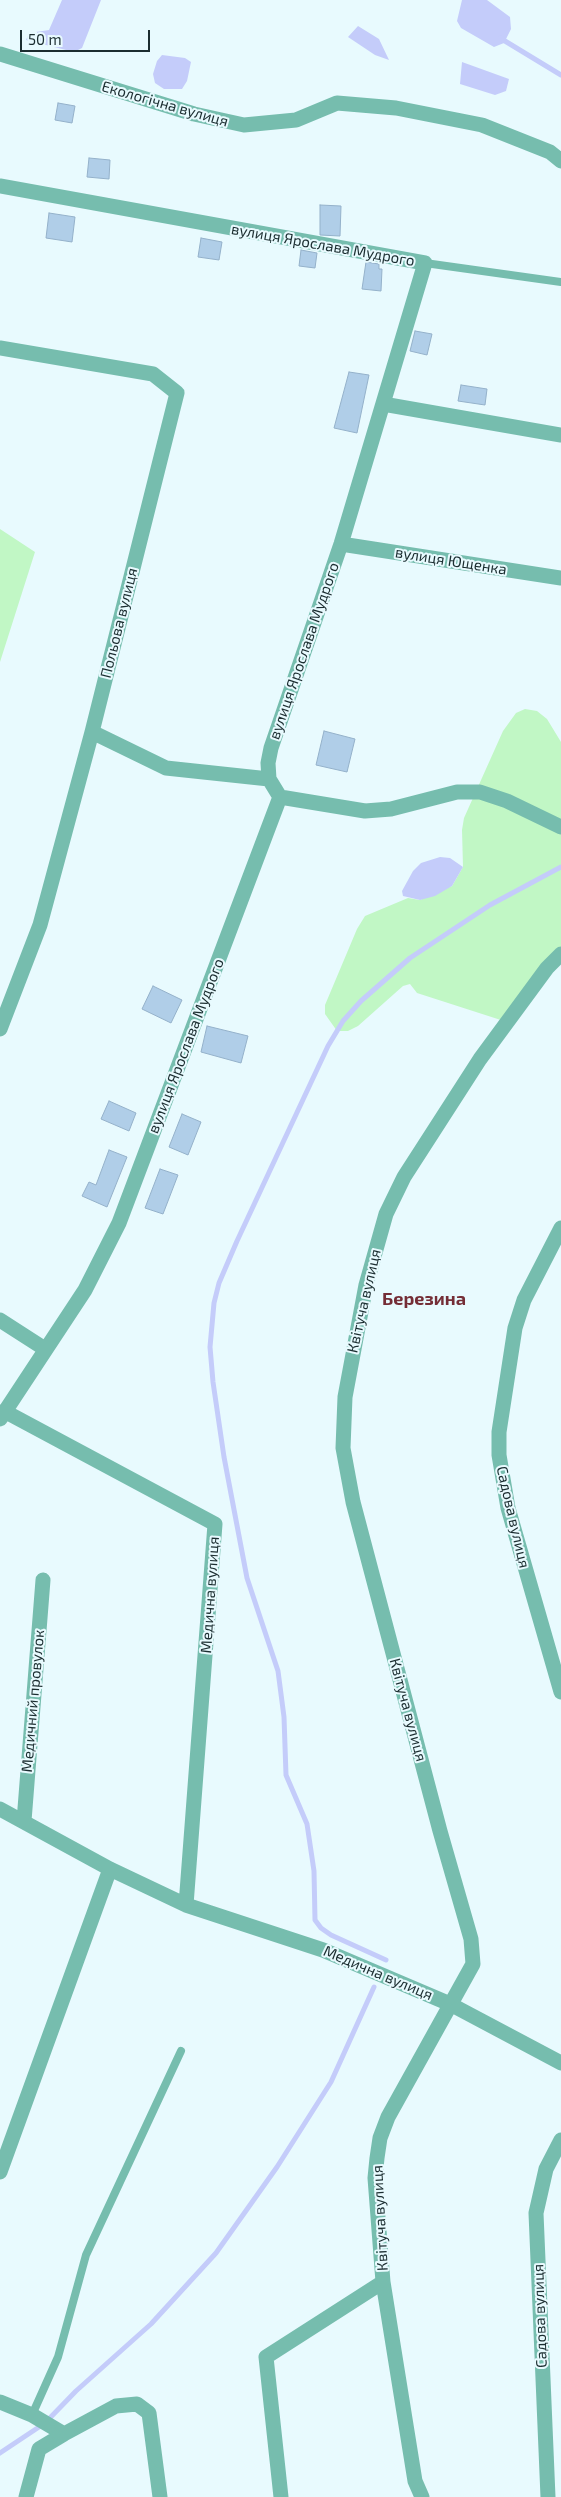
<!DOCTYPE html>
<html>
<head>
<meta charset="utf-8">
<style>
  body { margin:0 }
  #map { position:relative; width:561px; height:2497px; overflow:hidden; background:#e8fafe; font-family:"Exo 2",sans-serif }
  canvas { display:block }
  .scale { position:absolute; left:20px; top:30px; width:130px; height:22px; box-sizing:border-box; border:2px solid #1b2d30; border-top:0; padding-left:6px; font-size:15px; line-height:18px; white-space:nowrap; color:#1b2d30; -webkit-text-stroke:4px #e8fafe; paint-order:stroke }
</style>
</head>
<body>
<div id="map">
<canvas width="561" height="2497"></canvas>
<div class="scale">50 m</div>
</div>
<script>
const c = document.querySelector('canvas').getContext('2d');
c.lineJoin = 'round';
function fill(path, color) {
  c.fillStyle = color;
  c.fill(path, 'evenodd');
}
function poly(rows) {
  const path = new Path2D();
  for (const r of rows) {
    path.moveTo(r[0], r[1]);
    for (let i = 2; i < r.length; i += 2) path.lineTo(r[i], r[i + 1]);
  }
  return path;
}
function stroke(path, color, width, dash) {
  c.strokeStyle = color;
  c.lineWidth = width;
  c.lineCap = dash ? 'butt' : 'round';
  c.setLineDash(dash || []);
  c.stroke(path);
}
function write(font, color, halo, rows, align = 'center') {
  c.font = font + ' "Exo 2",sans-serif';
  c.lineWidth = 4;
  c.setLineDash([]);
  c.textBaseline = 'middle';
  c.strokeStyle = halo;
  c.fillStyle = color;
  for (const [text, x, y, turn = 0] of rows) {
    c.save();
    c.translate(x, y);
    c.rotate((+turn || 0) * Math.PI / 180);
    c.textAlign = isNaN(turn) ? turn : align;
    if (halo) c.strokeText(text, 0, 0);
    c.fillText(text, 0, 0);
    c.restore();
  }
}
fill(poly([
  [0,529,35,552,0,662],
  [525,709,537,711,547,719,561,742,561,954,507,1022,417,993,410,984,403,986,358,1026,348,1031,337,1031,325,1014,325,1005,357,929,365,916,408,898,420,900,452,886,463,867,462,830,464,818,503,731,516,713]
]), '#c1f7c5');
fill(poly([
  [62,0,101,0,82,48,74,52,26,40,29,33,49,30],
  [462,0,487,0,510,17,511,29,504,43,494,47,461,28,457,21],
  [358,26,379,39,389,60,375,55,348,37],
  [162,55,185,58,191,62,187,81,182,89,164,89,155,83,153,74,157,61],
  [462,62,509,79,506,91,495,95,460,84],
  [440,857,450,858,463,867,452,886,435,896,420,900,403,896,402,891,413,871,421,863]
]), '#c4ccfa');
stroke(poly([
  [500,38,561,75],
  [386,1960,331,1935,321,1928,315,1920,314,1871,307,1824,286,1775,284,1717,278,1671,247,1578,224,1457,213,1382,210,1347,214,1303,219,1283,237,1241,328,1046,343,1021,361,1001,410,958,490,905,561,867],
  [0,2453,45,2423,76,2391,151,2324,216,2253,277,2167,331,2082,374,1987]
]), '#c4ccfa', 5);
const building = poly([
  [58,103,75,106,72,123,55,120,58,103],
  [89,158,110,160,109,179,87,177,89,158],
  [320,205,341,206,340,236,320,235,320,205],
  [49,213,75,217,72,242,46,238,49,213],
  [201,238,222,242,219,260,198,257,201,238],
  [301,250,317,253,315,268,299,266,301,250],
  [366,262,379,264,379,269,382,269,381,291,362,289,366,262],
  [415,331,432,334,427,355,410,351,415,331],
  [349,372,369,375,357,433,334,428,349,372],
  [461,385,487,389,485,405,458,401,461,385],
  [324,731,355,739,347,772,316,765,324,731],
  [153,986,182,1000,171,1023,142,1009,153,986],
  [207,1026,248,1036,241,1063,201,1052,207,1026],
  [109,1101,136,1113,129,1131,101,1119,109,1101],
  [182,1114,201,1122,188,1155,169,1147,182,1114],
  [109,1150,127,1157,107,1207,82,1196,89,1182,96,1185,109,1150],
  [160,1169,178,1175,163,1214,145,1208,160,1169]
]);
fill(building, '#b0cee8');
stroke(building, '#94b1ca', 1);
stroke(poly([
  [425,263,561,282],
  [32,2415,58,2357,86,2255,181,2051]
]), '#76bdae', 8);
stroke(poly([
  [0,54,194,114,244,125,296,120,337,103,396,108,482,125,550,152,561,161],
  [0,186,425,263,341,544,271,748,268,763,269,779,280,797,119,1223,85,1290,0,1419],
  [0,348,153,374,177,393,92,732,40,925,0,1029],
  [383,404,561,435],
  [341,544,561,578],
  [92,732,166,768,269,779],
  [280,797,365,811,391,809,457,792,480,792,507,801,561,827],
  [561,1228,524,1300,515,1328,499,1432,499,1455,508,1508,561,1692],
  [0,1320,45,1349],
  [4,1411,215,1524,186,1905],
  [0,1809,110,1869,186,1905,323,1950,450,2004,561,2063],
  [24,1821,43,1580],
  [0,2172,110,1869],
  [0,2402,32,2415,64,2434,116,2406,137,2404,149,2413,160,2497],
  [26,2497,39,2449,64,2434],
  [281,2497,266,2357,383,2282],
  [422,2497,415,2481,383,2282,375,2178,377,2158,380,2138,388,2117,473,1964,471,1939,440,1831,353,1502,343,1448,345,1397,366,1285,386,1214,404,1177,480,1059,547,968,561,954],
  [548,2497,536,2213,546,2169,561,2140]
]), '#76bdae', 15);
write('15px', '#1b2d30', '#e8fafe', [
  ["Екологічна вулиця",165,104,16],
  ["вулиця Ярослава Мудрого",323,245,10],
  ["вулиця Ющенка",451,561,9],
  ["Польова вулиця",119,623,-76],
  ["вулиця Ярослава Мудрого",304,651,-71],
  ["вулиця Ярослава Мудрого",186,1046,-69],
  ["Квітуча вулиця",364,1301,-77],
  ["Садова вулиця",513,1517,77],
  ["Медична вулиця",210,1595,-86],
  ["Медичний провулок",33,1701,-85],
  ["Квітуча вулиця",408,1710,75],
  ["Медична вулиця",378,1973,23],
  ["Квітуча вулиця",380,2218,-93],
  ["Садова вулиця",540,2316,-92]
]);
write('bold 18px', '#742d36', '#e8fafe', [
  ["Березина",424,1299]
]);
</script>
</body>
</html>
